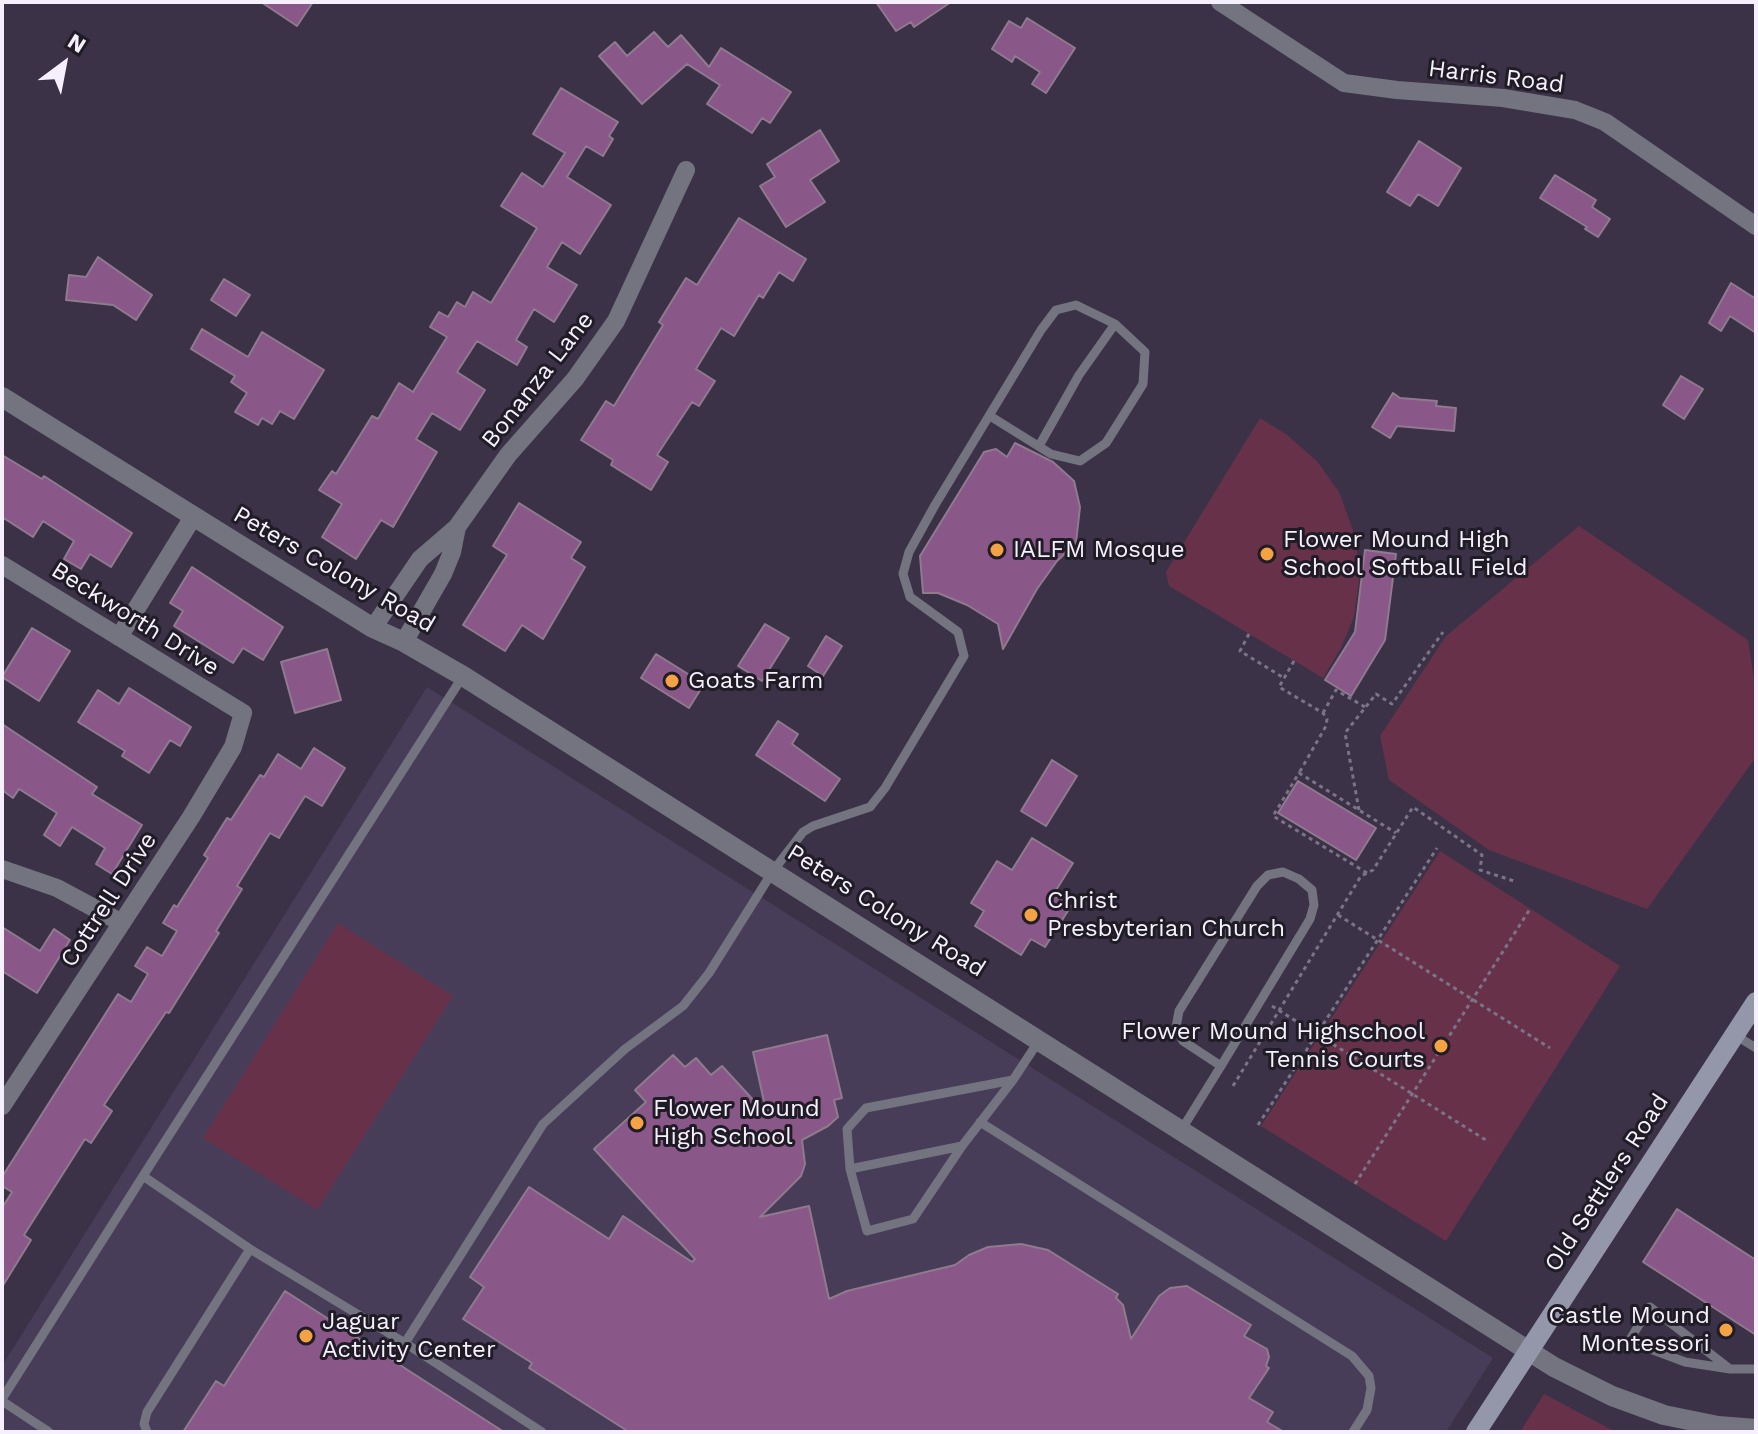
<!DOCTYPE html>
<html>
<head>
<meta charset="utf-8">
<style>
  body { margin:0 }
  #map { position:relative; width:1758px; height:1434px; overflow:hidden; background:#3b3248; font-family:"Work Sans",sans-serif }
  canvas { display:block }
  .frame { position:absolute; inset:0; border:4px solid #f5effe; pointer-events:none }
  .north { position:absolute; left:24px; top:24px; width:80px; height:80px; -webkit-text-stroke:6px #201c26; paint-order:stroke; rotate:32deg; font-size:22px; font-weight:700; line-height:32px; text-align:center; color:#f5effe }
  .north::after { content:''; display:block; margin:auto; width:28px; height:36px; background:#f5effe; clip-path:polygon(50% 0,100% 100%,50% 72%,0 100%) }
</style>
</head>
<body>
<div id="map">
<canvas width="1758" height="1434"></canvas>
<div class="frame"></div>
<div class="north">N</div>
</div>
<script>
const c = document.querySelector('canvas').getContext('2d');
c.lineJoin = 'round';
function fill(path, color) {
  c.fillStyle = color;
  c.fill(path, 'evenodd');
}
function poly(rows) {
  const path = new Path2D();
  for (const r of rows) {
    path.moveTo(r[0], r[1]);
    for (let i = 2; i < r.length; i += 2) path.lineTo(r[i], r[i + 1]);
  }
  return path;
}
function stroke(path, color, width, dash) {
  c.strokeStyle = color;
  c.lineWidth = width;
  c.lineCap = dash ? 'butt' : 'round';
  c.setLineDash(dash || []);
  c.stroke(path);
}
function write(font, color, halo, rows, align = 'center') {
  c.font = font + ' "Work Sans",sans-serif';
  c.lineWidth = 6;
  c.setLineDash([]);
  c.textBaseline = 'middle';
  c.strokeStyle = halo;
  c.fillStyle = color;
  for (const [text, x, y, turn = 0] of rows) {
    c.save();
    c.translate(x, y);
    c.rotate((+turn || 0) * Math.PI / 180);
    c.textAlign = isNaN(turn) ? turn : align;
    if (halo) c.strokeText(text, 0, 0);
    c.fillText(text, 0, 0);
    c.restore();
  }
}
fill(poly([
  [427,687,1493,1358,1446,1432,2,1432,2,1366]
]), '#483d59');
fill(poly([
  [1260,418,1286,434,1317,461,1339,492,1355,536,1360,572,1354,617,1341,648,1323,678,1169,586,1166,572],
  [1579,526,1748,640,1756,691,1756,757,1647,909,1489,850,1389,780,1380,736,1446,636],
  [1440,851,1620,966,1446,1241,1261,1126],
  [338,923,453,996,317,1210,203,1138],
  [1544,1394,1616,1432,1520,1432]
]), '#67314a');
const building = poly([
  [261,2,313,2,297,26,261,2],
  [876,2,951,2,914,27,911,22,896,31,876,2],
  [1027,18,1075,48,1046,93,1032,84,1040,72,1015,56,1012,62,992,49,1009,21,1021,28,1027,18],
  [654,32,668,47,681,35,709,67,721,48,791,92,770,123,762,118,752,133,707,104,720,85,687,64,642,104,599,56,615,42,627,56,654,32],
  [561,88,618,122,609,136,613,139,603,156,586,146,567,177,611,205,580,254,562,242,547,267,577,285,554,322,534,309,516,340,527,347,517,365,477,341,457,372,485,390,460,430,432,413,416,439,437,452,393,527,381,520,356,559,322,537,342,504,319,490,332,471,336,474,372,416,378,419,399,383,413,392,447,337,430,327,439,312,448,317,457,302,465,307,473,292,491,303,537,228,501,206,522,173,543,187,565,153,533,134,561,88],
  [820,130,839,161,810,180,825,202,786,227,760,186,775,177,767,164,820,130],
  [1419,141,1461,168,1438,206,1418,194,1410,206,1387,192,1419,141],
  [1555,175,1596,200,1592,207,1610,219,1598,237,1585,229,1587,227,1540,198,1555,175],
  [739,218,806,259,793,281,779,272,763,298,759,295,734,336,721,328,696,369,715,381,699,406,692,402,657,455,668,462,651,490,611,465,613,460,581,440,606,401,614,406,663,325,659,322,686,278,697,285,739,218],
  [98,257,152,295,136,320,113,305,66,300,69,275,86,277,98,257],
  [224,279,250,295,236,316,211,300,224,279],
  [1731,283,1756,299,1756,333,1730,316,1721,331,1709,323,1731,283],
  [202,329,248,357,262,332,324,370,294,419,280,411,272,424,262,418,258,425,235,412,247,393,231,382,235,376,191,349,202,329],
  [1681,376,1703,389,1684,419,1663,405,1681,376],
  [1393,393,1400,398,1437,401,1436,406,1456,408,1454,431,1397,426,1390,438,1372,427,1393,393],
  [1015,443,1053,462,1074,481,1080,507,1076,543,1057,561,1037,589,1003,649,998,624,967,605,938,593,923,593,920,556,984,452,996,449,1007,457,1015,443],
  [2,455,42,479,44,476,132,533,111,567,90,554,81,569,64,559,74,541,43,521,33,537,2,517,2,455],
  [519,503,581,542,571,558,585,567,543,639,522,625,505,651,463,625,507,555,493,546,519,503],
  [1365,550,1396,554,1385,640,1351,696,1325,680,1355,632,1365,550],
  [192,567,283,627,263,660,243,648,233,663,174,626,183,611,170,603,192,567],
  [765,624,789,638,762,681,738,666,765,624],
  [32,628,70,651,39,701,2,677,32,628],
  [826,636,842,646,823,676,808,666,826,636],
  [327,649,341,700,295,713,281,662,327,649],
  [656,654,704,684,689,708,641,678,656,654],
  [129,688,191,727,180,746,170,740,149,773,122,756,125,751,78,722,98,690,119,704,129,688],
  [778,721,798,734,792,744,840,779,825,801,756,755,778,721],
  [2,724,97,787,92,794,142,825,112,874,96,864,105,848,72,827,60,846,44,835,57,813,19,789,13,798,2,790,2,724],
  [314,748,345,768,322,806,305,796,279,838,270,833,237,886,242,889,216,931,219,933,169,1013,166,1012,104,1105,112,1111,91,1143,85,1139,24,1235,31,1240,2,1287,2,1208,12,1192,2,1186,2,1177,118,994,131,1002,148,974,135,966,147,947,162,956,177,931,163,923,174,905,177,907,208,858,204,855,227,818,231,820,260,775,264,777,278,754,301,769,314,748],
  [1052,760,1077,776,1046,826,1021,811,1052,760],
  [1298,781,1376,828,1356,860,1278,813,1298,781],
  [1032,838,1073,863,1053,895,1071,906,1045,947,1031,939,1021,955,975,926,984,911,971,903,997,861,1012,870,1032,838],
  [2,927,40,951,54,929,70,940,37,993,2,971,2,927],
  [827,1035,842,1098,834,1100,838,1117,828,1126,802,1140,805,1164,801,1176,760,1217,809,1206,829,1299,847,1291,955,1265,969,1255,988,1247,1021,1244,1048,1250,1118,1294,1116,1298,1123,1305,1131,1339,1159,1296,1170,1288,1187,1286,1251,1325,1244,1336,1267,1349,1269,1357,1266,1366,1269,1368,1249,1398,1273,1412,1267,1422,1284,1432,629,1432,529,1368,532,1363,463,1319,484,1287,470,1277,529,1187,609,1239,623,1216,692,1262,695,1259,594,1149,646,1102,635,1090,673,1055,685,1067,696,1058,711,1075,722,1066,767,1115,753,1052,827,1035],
  [1677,1209,1756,1260,1756,1335,1643,1262,1677,1209],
  [285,1291,504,1432,183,1432,216,1381,224,1386,285,1291]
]);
fill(building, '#895788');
stroke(building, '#8f7a8e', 2);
stroke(poly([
  [1249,634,1240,651,1284,678],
  [1294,661,1279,687,1323,713,1327,719,1326,726,1299,773],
  [1323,713,1336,690,1365,707],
  [1359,810,1345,733,1376,694,1392,704,1443,632],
  [1367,873,1273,816,1299,773,1396,833],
  [1338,915,1550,1048],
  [1272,1006,1489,1142],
  [1233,1086,1361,876,1373,870,1413,807,1482,855,1480,870,1514,881],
  [1258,1125,1437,848],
  [1355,1184,1530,909]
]), '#7b7487', 3, [4, 4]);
stroke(poly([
  [1039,446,1079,375,1115,324],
  [1735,1035,1756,1048],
  [1013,1080,866,1108,847,1129,850,1169,867,1231,913,1219,962,1146,1013,1080,1040,1039],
  [980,1122,1352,1356,1369,1376,1371,1388,1367,1410,1353,1432],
  [1182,1129,1221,1066,1310,919,1314,905,1312,890,1299,879,1283,872,1268,875,1257,886,1179,1011,1176,1027,1183,1041,1221,1066],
  [850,1169,962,1146],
  [405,1343,250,1249,143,1176,463,676],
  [1730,1369,1650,1307,1629,1341,1685,1362,1730,1369,1756,1369],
  [2,1399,143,1176],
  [2,1401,49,1432],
  [147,1432,144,1424,147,1412,250,1249],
  [542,1432,405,1343,543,1124,625,1049,683,1006,709,973,773,871,803,832,813,826,870,807,885,788,964,656,958,632,910,597,903,574,909,552,935,505,1041,330,1056,310,1076,305,1115,324,1145,352,1143,384,1106,443,1080,461,1051,454,990,416]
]), '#737480', 9);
stroke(poly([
  [1220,2,1344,83,1397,90,1503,98,1575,110,1605,122,1756,226],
  [2,565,243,713,233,747,191,817,2,1106],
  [373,628,420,559,457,527,508,455,575,379,616,321,686,170],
  [119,637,193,517],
  [404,642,443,574,452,552,457,527],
  [2,869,57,888,122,923]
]), '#737480', 18);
stroke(poly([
  [2,397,373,628,404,642,463,676,1554,1367,1612,1396,1664,1415,1718,1426,1756,1429]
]), '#737480', 20);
stroke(poly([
  [1476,1432,1756,1002]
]), '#9497a9', 20);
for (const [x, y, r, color] of [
  [997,550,8,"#f4a344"],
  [1267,554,8,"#f4a344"],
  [672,681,8,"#f4a344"],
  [1031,915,8,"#f4a344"],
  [1441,1046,8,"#f4a344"],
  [637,1123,8,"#f4a344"],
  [1726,1330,8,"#f4a344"],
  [306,1336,8,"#f4a344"]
]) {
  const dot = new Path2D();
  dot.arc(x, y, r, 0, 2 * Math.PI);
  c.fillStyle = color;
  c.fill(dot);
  stroke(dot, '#201c26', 3);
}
write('24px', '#f5effe', '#201c26', [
  ["Harris Road",1496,77,7],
  ["Bonanza Lane",538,380,-52],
  ["Peters Colony Road",334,570,30],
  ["Beckworth Drive",135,619,32],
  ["Cottrell Drive",109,900,-57],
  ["Peters Colony Road",886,911,32],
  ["Old Settlers Road",1607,1183,-57]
]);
write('24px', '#f5effe', '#201c26', [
  ["Flower Mound High",1283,540],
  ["School Softball Field",1283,568],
  ["IALFM Mosque",1013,550],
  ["Goats Farm",688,681],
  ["Christ",1047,901],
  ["Presbyterian Church",1047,929],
  ["Flower Mound Highschool",1425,1032,"right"],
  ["Tennis Courts",1425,1060,"right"],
  ["Flower Mound",653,1109],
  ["High School",653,1137],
  ["Castle Mound",1710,1316,"right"],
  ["Montessori",1710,1344,"right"],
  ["Jaguar",322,1322],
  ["Activity Center",322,1350]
], 'left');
</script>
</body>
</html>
